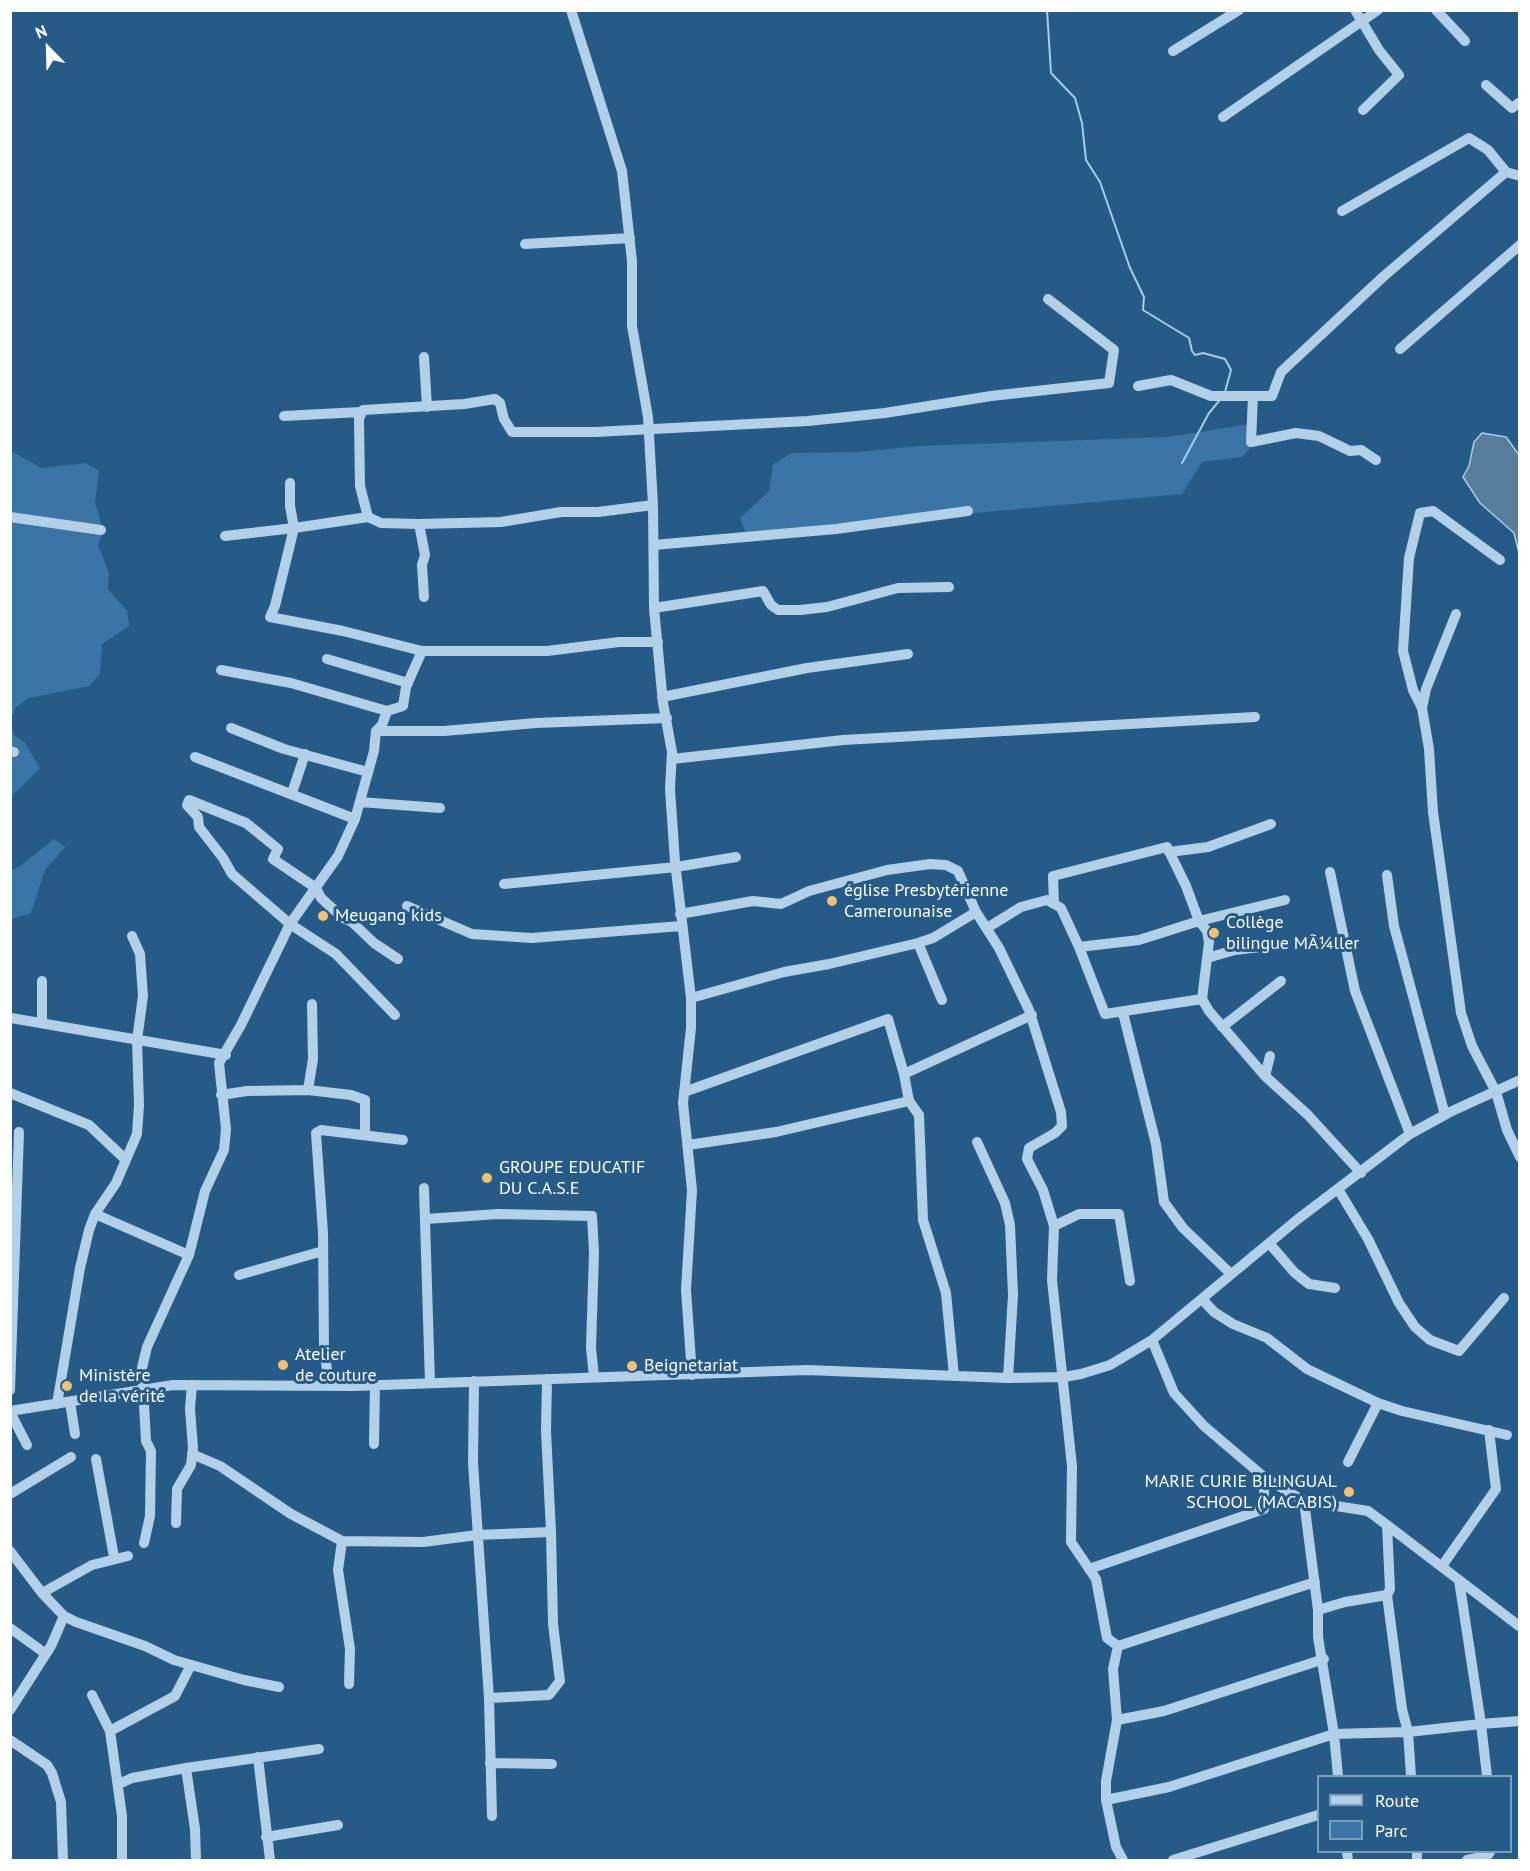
<!DOCTYPE html>
<html>
<head>
<meta charset="utf-8">
<style>
  body { margin:0 }
  #map { position:relative; width:1530px; height:1871px; overflow:hidden; background:#265b88; font-family:"PT Sans",sans-serif }
  canvas { display:block }
  .frame { position:absolute; inset:0; border:12px solid #fff; pointer-events:none }
  .legend { position:absolute; left:1317px; top:1775px; width:195px; height:78px; box-sizing:border-box; background:#265b88; border:2px solid #7d9db8; margin:0; padding:8px 10px; list-style:none; font-size:18px; color:#fff }
  .legend li { display:flex; align-items:center; gap:12px; height:30px }
  .legend b { width:30px; border:2px solid #7d9db8 }
  .north { position:absolute; left:18px; top:18px; width:60px; height:60px; -webkit-text-stroke:4px #265b88; paint-order:stroke; rotate:337deg; font-size:16px; font-weight:700; line-height:24px; text-align:center; color:#fff }
  .north::after { content:''; display:block; margin:auto; width:21px; height:27px; background:#fff; clip-path:polygon(50% 0,100% 100%,50% 72%,0 100%) }
</style>
</head>
<body>
<div id="map">
<canvas width="1530" height="1871"></canvas>
<div class="frame"></div>
<ul class="legend">
<li><b style="height:8px;background:#b2d1e9"></b>Route</li>
<li><b style="height:16px;background:#3a75a5"></b>Parc</li>
</ul>
<div class="north">N</div>
</div>
<script>
const c = document.querySelector('canvas').getContext('2d');
c.lineJoin = 'round';
function fill(path, color) {
  c.fillStyle = color;
  c.fill(path, 'evenodd');
}
function poly(rows) {
  const path = new Path2D();
  for (const r of rows) {
    path.moveTo(r[0], r[1]);
    for (let i = 2; i < r.length; i += 2) path.lineTo(r[i], r[i + 1]);
  }
  return path;
}
function stroke(path, color, width, dash) {
  c.strokeStyle = color;
  c.lineWidth = width;
  c.lineCap = dash ? 'butt' : 'round';
  c.setLineDash(dash || []);
  c.stroke(path);
}
function write(font, color, halo, rows, align = 'center') {
  c.font = font + ' "PT Sans",sans-serif';
  c.lineWidth = 6;
  c.setLineDash([]);
  c.textBaseline = 'middle';
  c.strokeStyle = halo;
  c.fillStyle = color;
  for (const [text, x, y, turn = 0] of rows) {
    c.save();
    c.translate(x, y);
    c.rotate((+turn || 0) * Math.PI / 180);
    c.textAlign = isNaN(turn) ? turn : align;
    if (halo) c.strokeText(text, 0, 0);
    c.fillText(text, 0, 0);
    c.restore();
  }
}
fill(poly([
  [1250,424,1251,447,1242,457,1202,462,1182,494,746,534,740,518,769,491,773,465,791,453,858,452,919,446,1168,437],
  [11,451,41,468,86,463,99,471,95,502,103,531,98,545,109,573,108,589,127,611,129,626,102,644,100,674,89,686,29,698,16,707,11,719],
  [10,723,14,735,25,743,40,768,11,797],
  [54,839,65,847,45,870,31,913,11,919,11,870,19,867]
]), '#3a75a5');
const water = poly([
  [1482,433,1506,437,1519,455,1519,553,1514,533,1480,503,1463,477,1469,466,1474,442,1482,433]
]);
fill(water, '#577d9b');
stroke(water, '#a6cdea', 1.5);
stroke(poly([
  [1047,10,1051,73,1075,98,1082,123,1086,160,1100,182,1130,268,1144,297,1143,310,1189,338,1192,351,1195,355,1203,353,1225,359,1231,370,1225,392],
  [1182,463,1209,413,1219,401]
]), '#a6cdea', 2);
stroke(poly([
  [571,10,622,171,632,261,632,326,648,417,653,505,654,608,663,703,672,752,670,789,675,862,691,998,691,1028,683,1103,692,1190,686,1290,692,1375],
  [1355,10,1379,50,1399,75,1363,110],
  [1436,10,1465,41],
  [1173,51,1239,10],
  [1486,85,1512,108,1520,102],
  [1223,117,1378,10],
  [1342,211,1469,138,1488,150,1506,172,1520,176],
  [525,244,630,238],
  [1400,349,1520,245],
  [424,357,427,407],
  [1138,386,1171,380,1211,396,1272,396,1281,372,1384,276,1506,172],
  [1253,396,1251,442,1296,433,1319,436,1350,451,1361,450,1376,460],
  [284,416,360,412],
  [290,483,290,506,294,528,368,517,381,523,419,524,501,522,561,512,598,512,653,505],
  [10,517,101,530],
  [368,517,360,486,359,419,363,410,464,404,495,399,500,403,504,419,512,432,595,432,808,421,885,413,991,396,1109,383,1114,350,1048,299],
  [419,524,425,555,422,565,424,597],
  [225,536,294,528,275,606,270,617,343,631,422,651,547,651,619,642,658,642],
  [654,545,836,529,968,511],
  [654,608,763,591,771,605,778,610,800,610,827,607,898,588,949,587],
  [1456,614,1426,689,1422,708,1429,749,1433,812,1461,1013,1472,1046,1496,1092,1507,1130,1520,1157],
  [327,659,408,683],
  [221,670,291,683,387,711],
  [662,697,807,668,908,654],
  [1422,708,1413,690,1403,651,1409,558,1420,513,1433,511,1500,560],
  [231,728,284,749,368,772],
  [376,731,444,731,536,723,667,718],
  [10,751,14,752],
  [195,757,355,819],
  [672,759,843,740,1255,717],
  [292,793,305,754],
  [360,802,440,808],
  [1169,852,1208,847,1271,824],
  [1330,872,1355,991,1410,1134],
  [1387,875,1394,926,1445,1115],
  [504,884,676,867,736,857],
  [1054,904,1053,876,1167,847,1186,886,1199,921,1285,900],
  [407,906,472,934,532,938,681,926],
  [680,914,753,901,781,904,809,891,887,870,930,864,946,865,958,871,976,912,999,948,1029,1010,1061,1112,1062,1126,1055,1133,1029,1148,1027,1159,1043,1190,1054,1226,1052,1280,1072,1466,1071,1542,1096,1579,1107,1638,1118,1646,1315,1582],
  [987,928,1021,907,1047,900,1061,908,1079,947,1139,940,1199,921,1207,931,1209,942,1202,999,1209,1011,1265,1076,1308,1115,1361,1173],
  [1079,947,1105,1014,1202,999],
  [1207,958,1235,950,1260,947],
  [691,998,784,972,829,964,918,943],
  [942,1000,918,943,933,938,976,912],
  [1123,1013,1156,1144,1164,1202,1183,1228,1231,1274],
  [395,1015,336,954,290,924,232,874,223,858,199,827,198,817,187,805,189,800,246,823,256,831,278,849,273,859,316,888,321,898,343,918,352,922,374,943,398,959],
  [11,1018,226,1055],
  [42,1022,42,981],
  [1222,1027,1281,981],
  [1265,1076,1270,1056],
  [308,1090,313,1059,312,1004],
  [684,1092,888,1019,904,1074],
  [10,1093,89,1125,126,1160],
  [221,1095,247,1091,308,1090,351,1095,365,1100,365,1135],
  [909,1101,904,1074,1032,1015],
  [977,1142,1005,1203,1010,1225,1013,1295,1008,1378],
  [688,1145,776,1132,909,1101,919,1115,923,1220,946,1293,954,1376],
  [424,1188,430,1383],
  [1338,1189,1368,1239,1399,1303,1415,1327,1430,1340,1459,1351,1504,1298],
  [95,1214,189,1255],
  [426,1219,498,1214,592,1216,594,1252,591,1348,594,1377],
  [1054,1226,1079,1214,1119,1214,1130,1281],
  [1269,1243,1294,1272,1309,1284,1335,1288],
  [239,1275,323,1251],
  [1202,1299,1214,1312,1233,1324,1267,1338,1307,1369,1378,1403,1402,1411,1507,1435],
  [1152,1340,1174,1393,1204,1426,1264,1477,1304,1501,1368,1511,1387,1525,1390,1589,1387,1595,1402,1709,1408,1732,1481,1724,1487,1776],
  [547,1379,546,1431,551,1532],
  [474,1381,473,1463,489,1698,492,1816],
  [329,1385,324,1348,323,1233,316,1133,321,1130,403,1140],
  [10,1390,19,1132],
  [70,1402,75,1434],
  [57,1404,80,1268,89,1230,95,1214,116,1183,137,1134,139,1105,137,1040,143,996,140,954,132,936],
  [10,1411,173,1385,354,1386,807,1370,1008,1378,1064,1377,1081,1374,1110,1365,1152,1340,1298,1219,1410,1134,1450,1112,1520,1080],
  [10,1412,27,1445],
  [374,1444,375,1384],
  [192,1454,220,1466,291,1514,342,1541,423,1542,477,1535,551,1532,553,1624,560,1681,549,1695,489,1698],
  [96,1459,114,1557],
  [1348,1462,1378,1403],
  [10,1494,71,1457],
  [176,1523,177,1489,191,1465,193,1448,190,1409,192,1385],
  [1387,1525,1459,1580,1481,1724,1520,1721],
  [342,1541,338,1570,350,1649,349,1684],
  [144,1543,150,1516,151,1451,146,1441,142,1368,147,1347,189,1255,205,1191,224,1150,226,1129,219,1063,241,1025,290,924,338,856,355,819,374,751,376,731,382,725,387,711,403,706,406,687,422,651],
  [10,1551,42,1593,64,1616,76,1622,145,1646,174,1660,244,1680,279,1687],
  [1442,1566,1496,1489,1489,1430],
  [1089,1569,1264,1509,1264,1477],
  [1459,1580,1519,1626],
  [42,1593,92,1565,128,1556],
  [1318,1610,1345,1602,1387,1595],
  [10,1628,46,1654],
  [1118,1646,1113,1669,1117,1720,1106,1781,1106,1800,1169,1787,1334,1734,1318,1637,1318,1610,1304,1501],
  [92,1695,110,1731],
  [10,1710,51,1646,64,1616],
  [1117,1720,1164,1711,1324,1659],
  [10,1740,47,1765,52,1773,61,1802,63,1860],
  [258,1757,270,1860],
  [490,1763,552,1764],
  [186,1768,195,1829,196,1860],
  [1338,1776,1334,1734,1408,1732,1411,1776],
  [119,1784,132,1778,186,1768,319,1749],
  [1106,1800,1116,1847,1123,1860],
  [266,1837,338,1825],
  [1347,1852,1348,1860],
  [1417,1852,1417,1860],
  [122,1860,122,1816,110,1731,175,1696,191,1665],
  [1173,1860,1318,1815],
  [1467,1860,1487,1856,1490,1852]
]), '#b2d1e9', 10);
for (const [x, y, r, color] of [
  [832,901,6,"#f2c176"],
  [323,916,6,"#f2c176"],
  [1214,933,6,"#f2c176"],
  [487,1178,6,"#f2c176"],
  [283,1365,6,"#f2c176"],
  [632,1366,6,"#f2c176"],
  [67,1386,6,"#f2c176"],
  [1349,1492,6,"#f2c176"]
]) {
  const dot = new Path2D();
  dot.arc(x, y, r, 0, 2 * Math.PI);
  c.fillStyle = color;
  c.fill(dot);
  stroke(dot, '#265b88', 2);
}
write('18px', '#fff', '#265b88', [
  ["église Presbytérienne",844,891],
  ["Camerounaise",844,912],
  ["Meugang kids",335,916],
  ["Collège",1226,923],
  ["bilingue MÃ¼ller",1226,944],
  ["GROUPE EDUCATIF",499,1168],
  ["DU C.A.S.E",499,1189],
  ["Atelier",295,1355],
  ["de couture",295,1376],
  ["Beignetariat",644,1366],
  ["Ministère",79,1376],
  ["de la vérité",79,1397],
  ["MARIE CURIE BILINGUAL",1337,1482,"right"],
  ["SCHOOL (MACABIS)",1337,1503,"right"]
], 'left');
</script>
</body>
</html>
